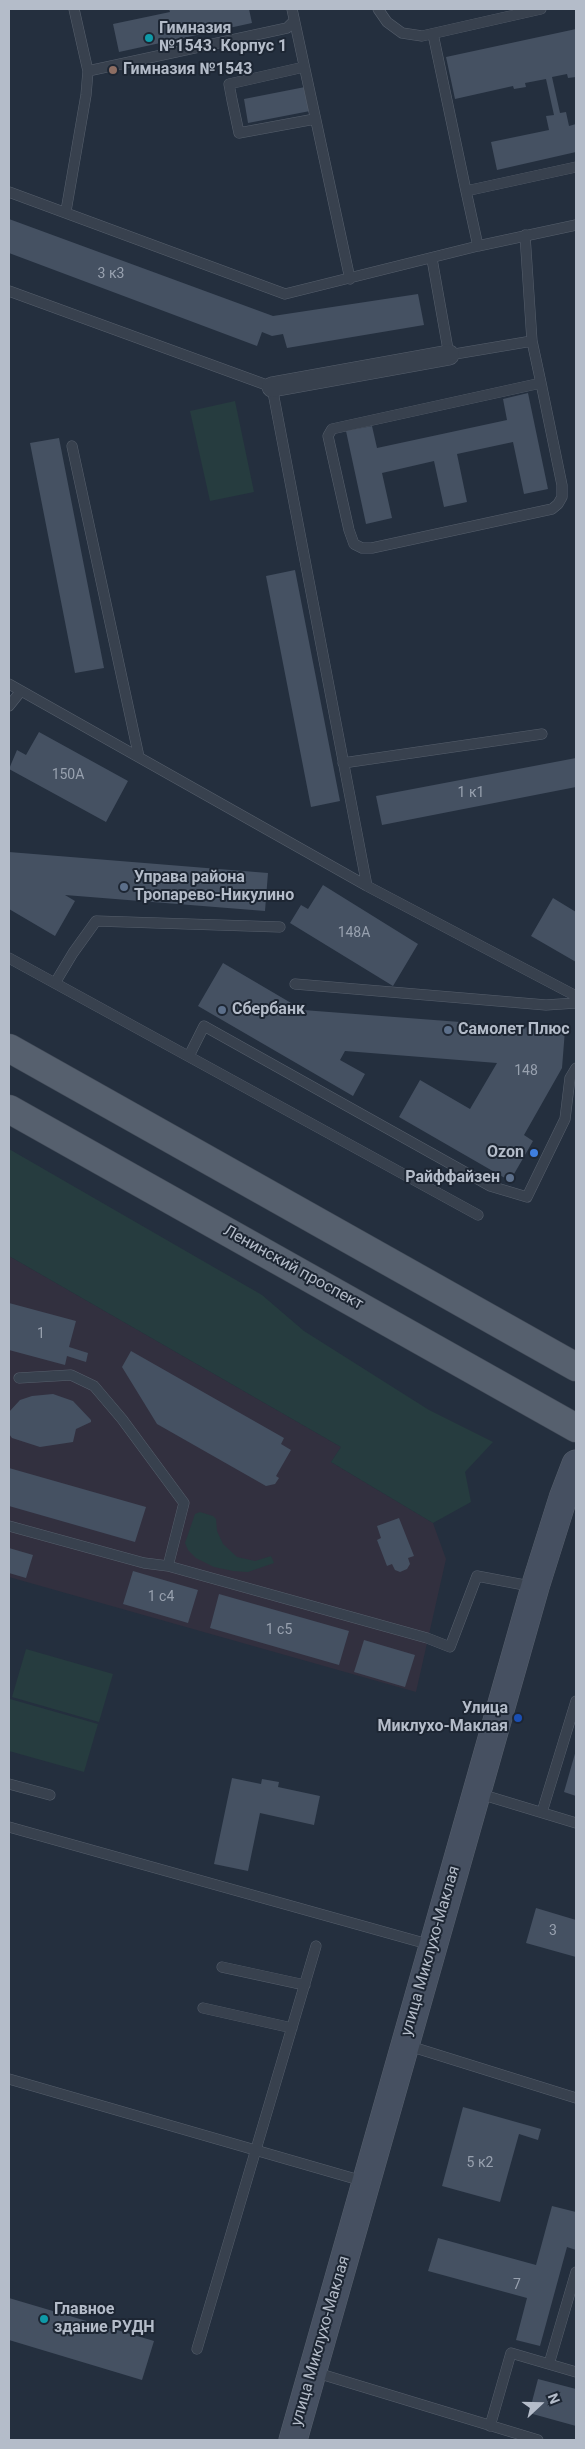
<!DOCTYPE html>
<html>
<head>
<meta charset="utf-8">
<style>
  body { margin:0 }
  #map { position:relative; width:585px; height:2449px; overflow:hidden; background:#242f3e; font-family:Roboto,sans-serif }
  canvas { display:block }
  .frame { position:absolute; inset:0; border:10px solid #b4bcc9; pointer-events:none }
  .north { position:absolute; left:515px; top:2379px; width:50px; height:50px; -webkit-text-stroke:4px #1d2633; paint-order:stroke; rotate:69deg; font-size:14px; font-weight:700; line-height:20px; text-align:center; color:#b4bcc9 }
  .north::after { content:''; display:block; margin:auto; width:18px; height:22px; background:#b4bcc9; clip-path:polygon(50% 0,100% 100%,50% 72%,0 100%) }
</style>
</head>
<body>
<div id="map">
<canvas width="585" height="2449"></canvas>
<div class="frame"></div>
<div class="north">N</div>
</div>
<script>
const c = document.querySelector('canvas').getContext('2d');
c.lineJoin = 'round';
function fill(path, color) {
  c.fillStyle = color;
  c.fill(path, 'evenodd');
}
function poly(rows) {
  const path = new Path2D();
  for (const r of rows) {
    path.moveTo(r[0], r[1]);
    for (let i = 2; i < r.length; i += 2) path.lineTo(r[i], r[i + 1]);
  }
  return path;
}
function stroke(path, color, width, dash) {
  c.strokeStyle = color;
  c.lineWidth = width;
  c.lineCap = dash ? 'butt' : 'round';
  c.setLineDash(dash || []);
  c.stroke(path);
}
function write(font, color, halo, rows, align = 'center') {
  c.font = font + ' Roboto,sans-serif';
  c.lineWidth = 4;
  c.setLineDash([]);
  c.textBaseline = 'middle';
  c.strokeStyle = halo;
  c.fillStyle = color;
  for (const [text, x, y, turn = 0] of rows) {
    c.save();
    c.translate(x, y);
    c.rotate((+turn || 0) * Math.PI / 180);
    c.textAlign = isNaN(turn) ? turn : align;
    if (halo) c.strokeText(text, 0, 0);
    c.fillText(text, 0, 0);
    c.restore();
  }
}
fill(poly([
  [9,1256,341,1447,331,1462,433,1523,446,1559,416,1692,9,1577]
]), '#32303f');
fill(poly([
  [235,401,254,492,210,501,190,411],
  [9,1149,262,1295,304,1331,429,1410,493,1442,465,1472,471,1502,433,1523,331,1462,341,1447,9,1256],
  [200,1512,213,1516,216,1519,217,1531,223,1544,237,1557,255,1561,271,1556,274,1563,248,1572,233,1571,214,1567,196,1558,188,1550,185,1543,195,1514],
  [26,1649,113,1674,99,1722,12,1697],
  [10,1699,98,1724,84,1772,9,1751]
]), '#263c3f');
fill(poly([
  [169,9,249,9,252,23,119,52,113,24,170,12],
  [576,29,576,77,568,78,567,74,552,77,560,113,566,112,569,126,576,124,576,152,497,170,491,142,549,130,546,116,554,115,546,79,525,83,526,87,514,89,513,86,455,99,446,57],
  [305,87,310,111,248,123,244,99],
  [9,219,273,316,418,294,424,325,287,348,283,334,272,336,262,332,257,346,9,253],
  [528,393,548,489,524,494,513,442,457,454,467,502,444,507,434,461,382,473,392,518,366,524,346,431,372,426,377,448,507,420,503,399],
  [59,438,104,668,75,673,30,443],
  [295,570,340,801,311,807,266,576],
  [39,732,128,781,106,822,9,769,17,750,26,755],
  [576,758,576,787,382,825,376,796],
  [9,852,268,873,265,911,65,895,75,901,55,936,9,909],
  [323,885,418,944,393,986,290,923,301,905,308,909],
  [553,898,576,912,576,962,531,936],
  [223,963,303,1010,565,1030,562,1068,524,1135,533,1141,510,1181,399,1117,420,1080,470,1109,497,1063,345,1051,340,1060,365,1074,353,1096,198,1006],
  [9,1303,76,1321,69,1347,88,1353,86,1362,67,1356,65,1365,9,1350],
  [131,1351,284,1438,281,1444,291,1450,276,1476,279,1478,275,1484,266,1486,157,1424,122,1367],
  [53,1394,73,1401,91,1420,91,1422,76,1429,73,1442,40,1447,12,1438,9,1434,9,1412,20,1400,32,1396],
  [9,1468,146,1507,135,1542,9,1506],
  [399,1518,414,1556,408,1558,410,1564,407,1569,400,1572,395,1570,392,1564,387,1566,377,1540,381,1538,377,1526],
  [9,1548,33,1555,26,1578,9,1573],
  [133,1571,198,1590,188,1623,123,1604],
  [219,1594,349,1631,339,1665,210,1628],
  [364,1640,415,1655,405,1687,354,1672],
  [576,1750,576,1796,564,1792],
  [232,1778,261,1784,262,1779,279,1782,278,1787,320,1796,314,1825,260,1813,248,1871,214,1864],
  [536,1908,576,1920,576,1957,526,1943],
  [463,2107,541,2129,538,2140,519,2134,500,2202,442,2186],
  [552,2206,576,2212,576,2250,567,2247,540,2346,516,2340,527,2298,428,2271,438,2238,536,2265],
  [9,2298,154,2341,142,2380,9,2340],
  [538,2379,576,2389,576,2426,529,2413]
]), '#455162');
const lane = poly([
  [292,9,350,279],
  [378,9,387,22,402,33,422,36,541,9],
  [433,34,466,191],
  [304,67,229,84,232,100,239,133,315,119],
  [88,71,287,28,294,21],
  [9,192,285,294,478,246,576,225],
  [66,211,86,95,88,71,74,9],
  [478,246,466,191,576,167],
  [432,259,449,355,532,341,525,235],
  [9,291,272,387,367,886],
  [532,341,541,383,562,485,562,497,558,504,552,509,372,548,362,548,354,544,349,530,328,436,332,429,541,383],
  [72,446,139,757],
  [9,684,367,886,576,996],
  [9,706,21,691],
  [343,763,542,734],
  [9,958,478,1215],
  [55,983,73,953,96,921,280,927],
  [295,984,546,1005,576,1003],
  [189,1056,204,1026,490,1186,527,1197,565,1119,570,1078,576,1068],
  [19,1378,71,1375,94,1386,122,1419,184,1503,168,1566],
  [9,1526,144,1563,168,1566,427,1638,450,1647,477,1576,535,1587],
  [9,1784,50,1795],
  [477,1793,576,1823],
  [542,1812,576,1701],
  [9,1827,431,1945],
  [222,1967,305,1985],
  [203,2008,292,2028],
  [406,2045,576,2098],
  [9,2079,366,2182],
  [197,2349,316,1946],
  [549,2364,576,2272],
  [314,2372,538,2440],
  [490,2426,511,2353,576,2372]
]);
const street = poly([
  [272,387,449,355]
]);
const secondary = poly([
  [293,2440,535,1587,563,1498,576,1464]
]);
const primary = poly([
  [9,1048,576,1367],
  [9,1109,576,1428]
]);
stroke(lane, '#565f6c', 11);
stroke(street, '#565f6c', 21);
stroke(secondary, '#565f6c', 29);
stroke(primary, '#414a57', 29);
stroke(lane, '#38414e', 10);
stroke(street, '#38414e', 20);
stroke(secondary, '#465061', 28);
stroke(primary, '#56606e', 28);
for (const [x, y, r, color] of [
  [149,38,5,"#0f9aa8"],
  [113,70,5,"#8d6e63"],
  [124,887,5,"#5c6f8a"],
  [222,1010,5,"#5c6f8a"],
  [448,1030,5,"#5c6f8a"],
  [534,1153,5,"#3f7fe0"],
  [510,1178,5,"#5c6f8a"],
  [518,1718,5,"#1a4fb4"],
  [44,2319,5,"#0f9aa8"]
]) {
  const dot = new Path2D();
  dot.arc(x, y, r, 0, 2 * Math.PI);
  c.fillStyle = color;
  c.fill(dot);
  stroke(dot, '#1d2633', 2);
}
write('14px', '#98a1af', null, [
  ["3 к3",111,274],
  ["150А",68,775],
  ["1 к1",471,793],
  ["148А",354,933],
  ["148",526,1071],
  ["1",41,1334],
  ["1 с4",161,1597],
  ["1 с5",279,1630],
  ["3",553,1931],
  ["5 к2",480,2163],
  ["7",517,2285]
]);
write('bold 16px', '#b4bcc9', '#1d2633', [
  ["Гимназия",159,29],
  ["№1543. Корпус 1",159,47],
  ["Гимназия №1543",123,70],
  ["Управа района",134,878],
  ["Тропарево-Никулино",134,896],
  ["Сбербанк",232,1010],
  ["Самолет Плюс",458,1030],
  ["Ozon",524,1153,"right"],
  ["Райффайзен",500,1178,"right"],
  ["Улица",508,1709,"right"],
  ["Миклухо-Маклая",508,1727,"right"],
  ["Главное",54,2310],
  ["здание РУДН",54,2328]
], 'left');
write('16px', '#b4bcc9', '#1d2633', [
  ["Ленинский проспект",293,1268,29],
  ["улица Миклухо-Маклая",431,1951,-74],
  ["улица Миклухо-Маклая",321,2341,-74]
]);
</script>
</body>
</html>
